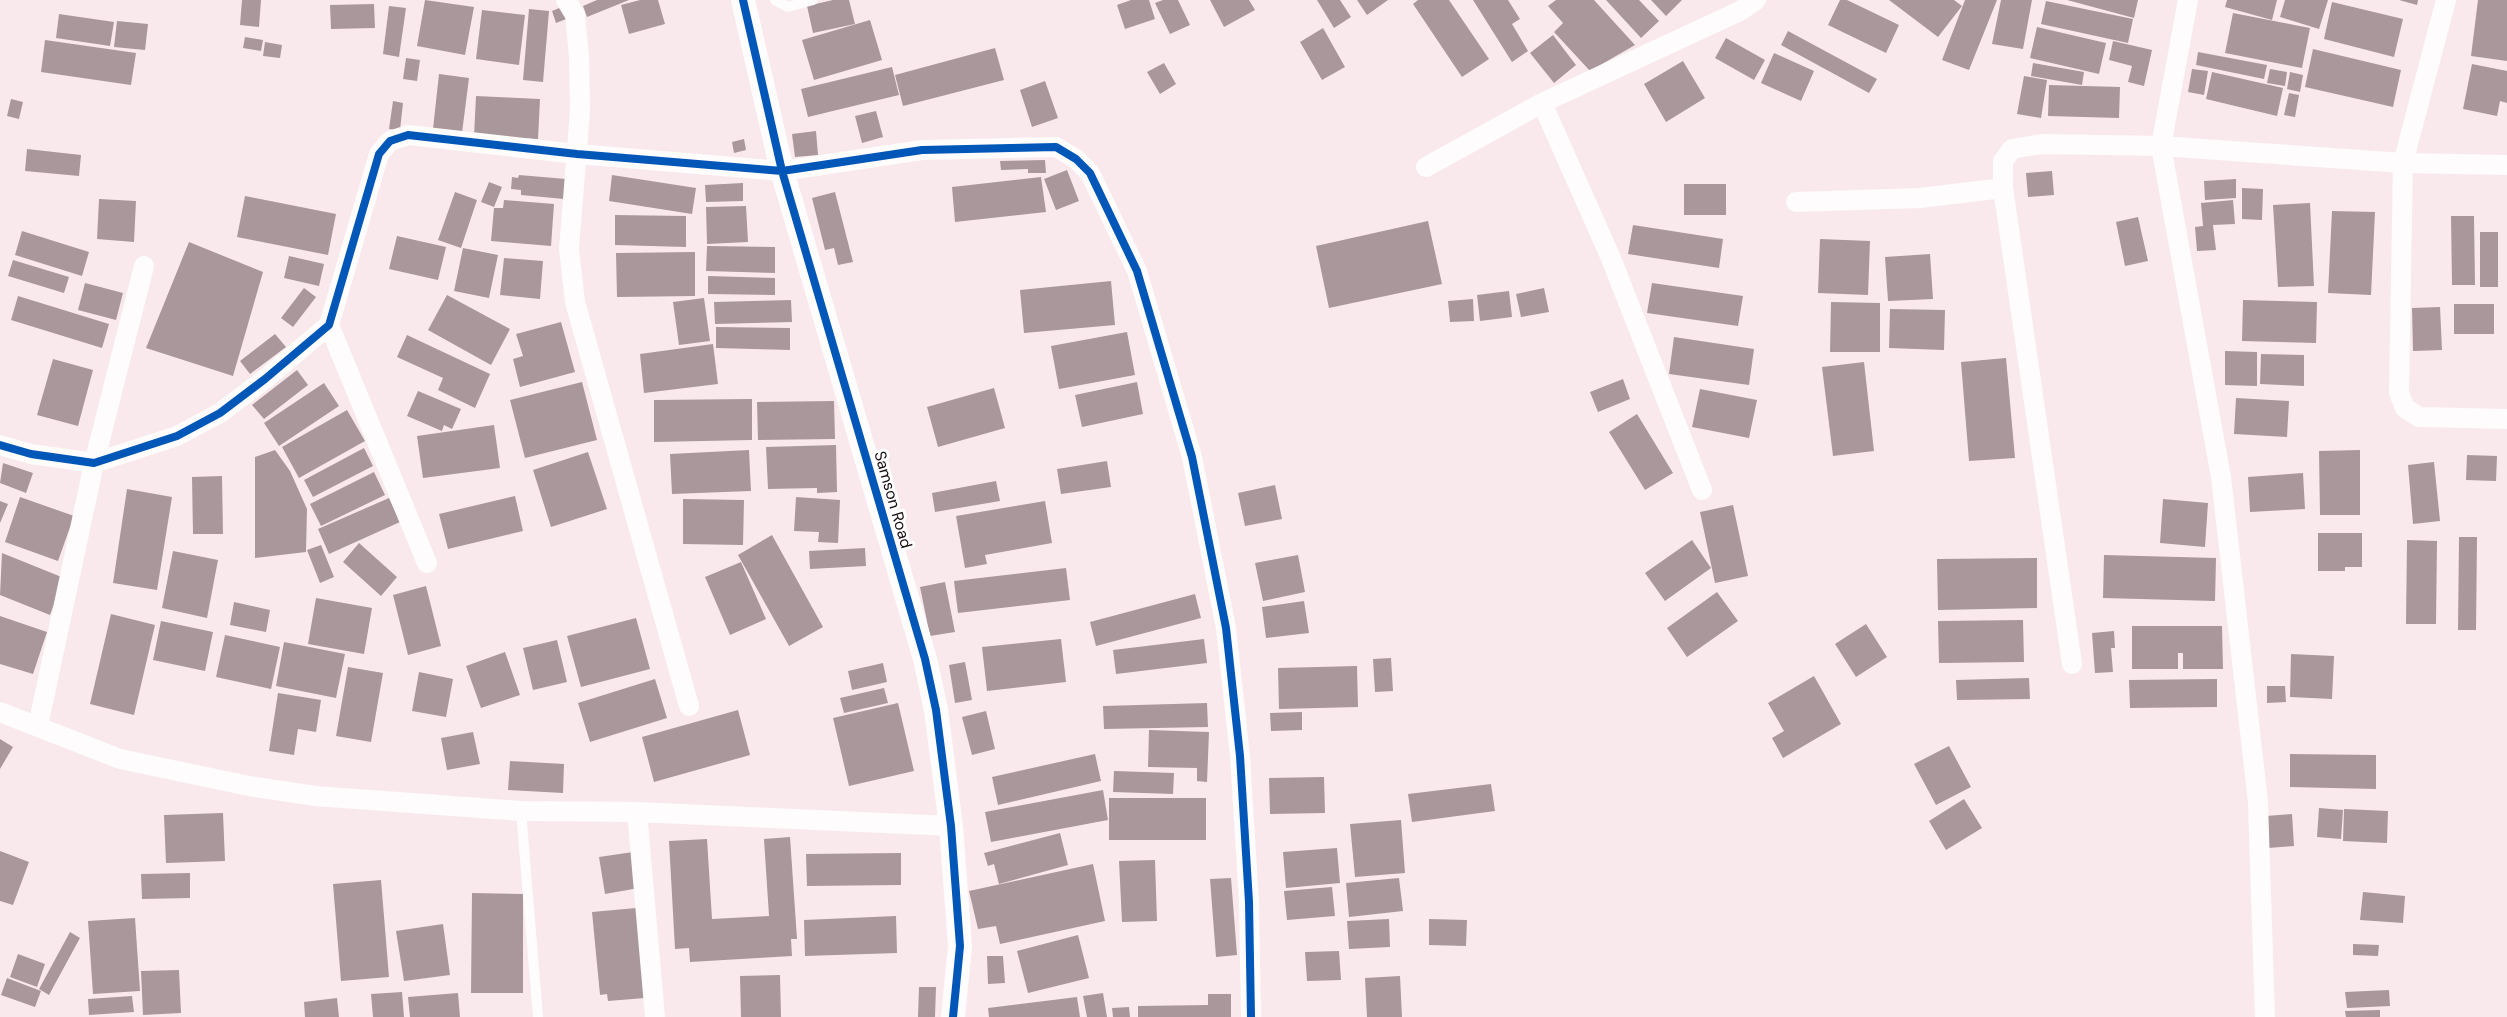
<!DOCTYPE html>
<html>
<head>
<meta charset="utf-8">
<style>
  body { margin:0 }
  canvas { display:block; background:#f9e9ec }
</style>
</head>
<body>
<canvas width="2507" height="1017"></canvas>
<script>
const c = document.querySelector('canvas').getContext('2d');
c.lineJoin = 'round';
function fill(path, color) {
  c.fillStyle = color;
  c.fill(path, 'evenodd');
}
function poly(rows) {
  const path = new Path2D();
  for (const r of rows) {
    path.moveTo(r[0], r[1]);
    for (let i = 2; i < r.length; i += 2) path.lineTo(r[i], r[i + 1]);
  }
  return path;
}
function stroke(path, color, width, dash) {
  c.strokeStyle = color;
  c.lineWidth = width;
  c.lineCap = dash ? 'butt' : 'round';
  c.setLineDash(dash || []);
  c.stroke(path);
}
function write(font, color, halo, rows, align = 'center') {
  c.font = font + ' "DM Sans",sans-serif';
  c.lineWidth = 6;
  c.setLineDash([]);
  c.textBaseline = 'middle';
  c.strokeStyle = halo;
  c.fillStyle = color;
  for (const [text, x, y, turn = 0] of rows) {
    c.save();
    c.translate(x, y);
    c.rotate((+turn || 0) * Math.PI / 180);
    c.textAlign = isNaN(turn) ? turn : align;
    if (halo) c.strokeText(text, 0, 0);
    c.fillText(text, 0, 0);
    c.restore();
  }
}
fill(poly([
  [242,0,261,0,259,27,240,25],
  [425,0,474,7,465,55,417,46],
  [597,0,629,0,587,17,583,6],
  [640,0,658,0,665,24,629,34,621,5],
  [833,0,849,0,855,24,813,33,807,6],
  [1131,0,1149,0,1155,19,1125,29,1117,5],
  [1163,0,1178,0,1190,25,1170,34,1155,3],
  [1210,0,1249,0,1255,10,1224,27],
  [1317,0,1340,0,1351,17,1334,28],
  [1357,0,1388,0,1367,15],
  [1418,0,1449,0,1489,59,1462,77,1413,4],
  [1473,0,1508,0,1520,19,1512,24,1528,51,1512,62],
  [1556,0,1594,0,1635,45,1590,71,1554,32,1563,23,1548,6],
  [1606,0,1639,0,1659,21,1641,38],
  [1651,0,1682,0,1666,16],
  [1840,0,1847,0,1899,25,1886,53,1828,25],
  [1889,0,1954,0,1962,6,1938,37],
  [1965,0,1997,0,1969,70,1942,60],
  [2001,0,2032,0,2023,49,1992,44],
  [2067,0,2138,0,2134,18],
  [2227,0,2277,0,2272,20,2225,7],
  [2285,0,2328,0,2319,29,2280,17],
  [2399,0,2418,0,2417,5],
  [2478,0,2507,0,2507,61,2471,56],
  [2046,1,2133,19,2128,43,2041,24],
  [2332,2,2403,19,2394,57,2324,39],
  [374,4,375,28,331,29,330,5],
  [569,4,574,16,556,23,552,11],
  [389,6,406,8,399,57,383,54],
  [529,9,549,11,543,82,523,80],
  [482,10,525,15,519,65,476,59],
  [2233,13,2310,28,2302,68,2225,53],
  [59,14,114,22,110,46,56,38],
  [870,20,882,60,814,80,802,40],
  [117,21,148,24,145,50,114,47],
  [2037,27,2106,43,2099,74,2030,58],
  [1323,28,1345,67,1322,80,1300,42],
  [1788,31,1877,79,1869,93,1781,45],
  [1553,35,1576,65,1554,83,1530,53],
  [245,37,263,40,261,51,243,48],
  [1726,38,1765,60,1754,80,1715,58],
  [45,40,136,53,131,85,41,72],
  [2113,41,2152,50,2144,86,2128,82,2132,66,2109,60],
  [265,42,282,45,280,58,263,56],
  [995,48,1004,80,903,106,895,75],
  [2313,49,2401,70,2393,107,2305,87],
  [2198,52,2267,65,2264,79,2196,65],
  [1774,53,1814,71,1801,101,1761,83],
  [406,58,420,60,417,81,403,79],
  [1683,61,1705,98,1666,122,1644,84],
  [1164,63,1176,84,1160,94,1147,72],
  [2033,63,2084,72,2082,85,2031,76],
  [2472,64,2507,71,2507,103,2500,101,2497,116,2463,109],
  [892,67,899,95,808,117,801,89],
  [2192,69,2208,71,2204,95,2188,92],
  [2270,69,2287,72,2285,86,2267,83],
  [2212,72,2283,88,2277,116,2206,99],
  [2290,72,2303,75,2300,92,2287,89],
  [439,74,469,78,462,133,433,129],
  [2024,76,2047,80,2041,118,2017,114],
  [1045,81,1058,118,1032,127,1020,90],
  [2049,85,2120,87,2119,118,2048,116],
  [2289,93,2299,95,2295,117,2284,115],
  [476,96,540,99,538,139,474,136],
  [11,99,23,102,19,119,7,116],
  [393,101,403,103,400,130,389,129],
  [876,111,883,137,862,143,855,116],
  [816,131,818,155,795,157,792,134],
  [744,139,746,150,734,153,732,142],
  [27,149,81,155,79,176,25,171],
  [1045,160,1046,173,1028,173,1028,169,1001,170,1000,161],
  [1067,170,1079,201,1056,210,1044,179],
  [2052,171,2054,195,2028,197,2026,173],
  [519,175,566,179,564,199,521,195,521,190,511,189,512,177,518,178],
  [612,175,696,188,692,214,609,201],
  [1041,177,1046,212,955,222,952,187],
  [2236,179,2236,198,2205,200,2204,181],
  [489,182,502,187,494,207,481,202],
  [743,183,743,201,706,202,705,185],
  [1684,184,1726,184,1726,215,1684,215],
  [2242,188,2263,189,2262,220,2242,219],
  [455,192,477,200,461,248,438,240],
  [835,192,853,262,838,265,834,248,825,250,812,198],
  [245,196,336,214,328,255,237,237],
  [99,199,136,201,134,242,97,239],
  [504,200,554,204,551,246,491,241,494,208,503,208],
  [2233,200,2235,224,2213,225,2216,250,2197,251,2195,227,2203,226,2201,203],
  [2310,203,2314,286,2278,287,2273,205],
  [746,206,748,242,707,244,706,207],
  [2332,211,2375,212,2371,295,2328,293],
  [615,215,686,216,686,247,615,245],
  [2451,216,2474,216,2475,285,2452,285],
  [2138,217,2148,261,2125,266,2116,222],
  [1428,221,1442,284,1329,308,1316,246],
  [1633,225,1723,239,1719,268,1628,254],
  [22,231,89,252,82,276,15,255],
  [2480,232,2498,232,2498,287,2480,287],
  [397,236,446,247,438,280,389,269],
  [1820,239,1870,241,1868,295,1818,293],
  [189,242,263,272,233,376,146,348],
  [707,246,775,247,775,273,706,271],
  [463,248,498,255,489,298,454,291],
  [695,252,695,296,617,297,616,253],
  [1930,254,1933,299,1888,301,1885,257],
  [289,256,324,264,319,286,284,278],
  [504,258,543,261,540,299,500,295],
  [13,260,69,277,64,293,8,276],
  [708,276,775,278,775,295,708,294],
  [1111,281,1115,325,1024,333,1020,290],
  [85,283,123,293,116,320,78,310],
  [1652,283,1743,296,1738,326,1647,313],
  [304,288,316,297,293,327,281,318],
  [1544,288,1549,312,1521,317,1516,294],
  [1509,291,1512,317,1480,321,1477,295],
  [447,295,510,329,491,365,428,330],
  [18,296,109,324,102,348,11,320],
  [704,298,710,341,679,345,673,302],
  [1473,299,1474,321,1450,322,1448,301],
  [791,300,792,322,715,324,714,302],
  [2243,300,2317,302,2316,343,2242,341],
  [1831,302,1880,303,1880,352,1830,352],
  [2454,304,2494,304,2494,334,2454,334],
  [2440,307,2442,350,2413,351,2412,308],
  [1890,309,1945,310,1944,350,1889,348],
  [561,322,575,372,520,387,513,359,523,356,516,334],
  [716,327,790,328,790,350,716,348],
  [1127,332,1135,375,1059,389,1051,346],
  [275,334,286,347,250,374,240,361],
  [407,335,490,374,475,408,438,390,443,378,397,357],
  [1674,337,1754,349,1749,385,1669,374],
  [713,344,718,384,644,393,640,354],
  [2225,351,2257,352,2257,386,2225,385],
  [2261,354,2304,355,2304,386,2260,384],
  [2006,358,2015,458,1969,461,1961,362],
  [53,359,93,370,78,426,37,415],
  [1864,362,1874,451,1833,456,1822,367],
  [297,370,308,385,264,419,252,405],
  [1623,379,1630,399,1598,412,1590,392],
  [582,382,597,440,525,458,510,400],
  [1137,382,1143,414,1082,427,1075,395],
  [324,383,339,406,279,446,264,423],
  [994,388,1005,428,938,447,927,407],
  [1700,389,1757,400,1749,438,1692,427],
  [418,391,461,409,452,429,444,425,442,431,407,416],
  [2236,398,2289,401,2287,437,2234,434],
  [752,399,752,440,654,442,654,400],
  [834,401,835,439,758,440,757,402],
  [347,410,365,441,299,478,282,447],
  [1637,414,1673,473,1645,490,1609,432],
  [494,425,500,468,423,478,417,436],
  [836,445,837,492,817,493,817,488,768,489,766,447],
  [364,448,373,466,313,497,304,480],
  [275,450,290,471,307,509,306,552,255,558,255,457],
  [749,450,751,491,672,494,670,454],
  [2360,450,2360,515,2320,515,2319,451],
  [588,452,607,509,551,527,533,470],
  [2467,455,2497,456,2496,481,2466,480],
  [1107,461,1111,487,1061,494,1057,469],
  [2434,462,2440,521,2413,524,2408,465],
  [3,463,33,473,26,493,0,483],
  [374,472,385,495,321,526,310,504],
  [2303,473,2305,509,2250,512,2248,477],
  [222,476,223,534,193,534,192,477],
  [996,481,1000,501,935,512,932,493],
  [1275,485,1282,519,1245,526,1238,493],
  [127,489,172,497,157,590,113,583],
  [515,496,523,531,448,549,439,514],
  [20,497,74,516,58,561,5,542],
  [796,497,840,500,838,543,818,542,819,532,794,531],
  [389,498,400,522,329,554,318,529],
  [683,499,744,500,743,545,683,544],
  [2163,499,2208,503,2205,547,2160,543],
  [0,501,8,504,0,523],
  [1045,501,1052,543,985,555,987,564,965,568,956,516],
  [1733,505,1748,576,1715,583,1700,512],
  [2318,533,2362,533,2362,567,2345,567,2345,571,2318,571],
  [772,535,823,627,789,646,738,555],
  [2459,537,2477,537,2476,630,2458,630],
  [1692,540,1711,568,1665,601,1645,573],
  [2407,540,2437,541,2436,624,2406,624],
  [359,543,397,577,381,596,343,562],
  [321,545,334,577,320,583,307,550],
  [865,548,866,566,810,569,809,551],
  [173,551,218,560,207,618,162,608],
  [2,553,64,578,50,615,0,595],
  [1298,555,1305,592,1263,601,1255,563],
  [2104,555,2216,558,2215,601,2103,598],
  [2037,558,2037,608,1938,610,1937,559],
  [741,562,766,619,730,635,705,577],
  [1066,568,1070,600,958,613,954,581],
  [945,582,955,632,930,636,920,587],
  [426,586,441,646,408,655,393,595],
  [1717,592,1738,621,1687,657,1667,628],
  [1195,594,1201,618,1096,646,1090,622],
  [316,598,372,608,364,654,308,644],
  [1304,601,1309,633,1266,638,1262,607],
  [234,602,270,610,266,632,230,625],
  [111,614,155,625,134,715,90,704],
  [0,616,47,632,33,674,0,664],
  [636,618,650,669,581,687,567,636],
  [2023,620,2024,662,1939,663,1938,621],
  [161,621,213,632,205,671,153,660],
  [1866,624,1887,657,1856,677,1835,644],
  [2132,626,2222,626,2223,669,2183,669,2183,653,2178,653,2178,669,2132,669],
  [2114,631,2115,648,2111,648,2113,672,2095,673,2092,633],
  [225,635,280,647,271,689,216,677],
  [1061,639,1066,682,987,691,982,647],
  [1204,639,1207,663,1116,674,1113,650],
  [557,640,567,682,533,690,523,648],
  [284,642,345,654,336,698,276,686],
  [505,652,520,695,481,708,466,666],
  [2291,654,2334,656,2332,699,2290,697],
  [1391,658,1393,691,1375,692,1373,659],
  [965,662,972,700,955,703,949,665],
  [883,663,887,682,852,690,848,671],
  [1357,666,1358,707,1279,709,1278,668],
  [348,667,383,673,371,742,336,736],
  [419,672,453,679,446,717,412,711],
  [1814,676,1841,724,1783,758,1772,738,1784,731,1768,703],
  [2029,678,2030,699,1957,700,1956,680],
  [655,679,667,718,590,742,578,703],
  [2217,679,2217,707,2130,708,2129,680],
  [2267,686,2285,686,2286,702,2267,703],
  [884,688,888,703,844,713,840,698],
  [278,693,321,700,316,732,298,729,294,755,269,751],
  [898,703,914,771,849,786,833,718],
  [1207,703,1208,727,1104,729,1103,706],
  [738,710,750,755,654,782,642,737],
  [986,711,995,749,972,755,962,717],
  [1302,712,1302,730,1271,731,1270,713],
  [1149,730,1209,732,1207,782,1197,781,1197,768,1148,767],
  [473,732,480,764,447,770,441,738],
  [0,739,13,747,0,769],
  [1949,746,1971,787,1936,805,1914,764],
  [1095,754,1101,781,998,805,992,777],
  [2290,754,2376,755,2376,789,2290,787],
  [510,761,564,764,563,793,508,790],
  [1114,771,1174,773,1173,794,1113,792],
  [1324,777,1325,813,1270,814,1269,778],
  [1491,784,1495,811,1412,822,1408,794],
  [1103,790,1108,820,991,842,985,812],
  [1109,798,1206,798,1206,840,1109,840],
  [1964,799,1982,828,1946,850,1929,821],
  [2319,808,2343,810,2341,839,2317,837],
  [2344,809,2388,811,2387,843,2343,841],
  [223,813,225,861,166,863,164,815],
  [2292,814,2294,846,2268,848,2266,816],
  [1401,820,1405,873,1355,877,1350,824],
  [1060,833,1068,865,999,884,994,864,988,866,984,853],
  [790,837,797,939,791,939,792,956,690,962,689,948,675,949,669,841,707,839,712,919,769,916,764,839],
  [1337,848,1340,883,1286,888,1283,852],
  [0,851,29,862,13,905,0,901],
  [633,852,639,888,605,894,599,857],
  [901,853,901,885,807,886,806,854],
  [1155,860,1157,921,1122,922,1119,861],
  [1093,864,1105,921,1000,944,996,926,978,929,969,891],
  [190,873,190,898,142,899,141,874],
  [1231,878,1237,955,1216,957,1210,879],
  [1399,878,1403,911,1349,917,1346,883],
  [381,880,389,977,341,981,333,884],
  [1332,887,1335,916,1287,920,1284,891],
  [2363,892,2405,896,2403,923,2360,920],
  [472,893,523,894,523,993,471,993],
  [636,908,645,998,608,1001,607,994,600,995,592,912],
  [896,916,897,953,805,956,804,920],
  [135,918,140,991,93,994,88,921],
  [1389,919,1390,947,1349,949,1347,921],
  [1429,919,1467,920,1466,946,1429,945],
  [443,924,450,975,404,981,396,931],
  [70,932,80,938,49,995,39,989],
  [1078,935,1089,978,1028,993,1017,951],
  [2353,944,2379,945,2378,956,2353,955],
  [1339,951,1341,980,1307,981,1305,952],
  [18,954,45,964,37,987,10,977],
  [987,956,1003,956,1005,983,988,984],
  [179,970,181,1013,143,1015,141,971],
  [780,975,781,1017,741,1017,740,976],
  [1400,976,1402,1017,1367,1017,1365,978],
  [7,978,41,991,35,1007,1,995],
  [919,987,936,987,935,1017,918,1017],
  [2389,990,2390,1006,2347,1008,2345,992],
  [402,992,404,1017,373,1017,371,994],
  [458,993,460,1017,410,1017,408,997],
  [1103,993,1107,1017,1087,1017,1083,996],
  [1208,994,1231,994,1231,1017,1138,1017,1138,1006,1208,1005],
  [132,996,134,1012,89,1015,88,999],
  [1077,997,1080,1017,989,1017,988,1008],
  [337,998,339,1017,305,1017,304,1002],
  [1129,1007,1130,1017,1113,1017,1112,1008],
  [2380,1010,2380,1017,2346,1017,2345,1011]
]), '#aa979b');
stroke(poly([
  [775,0,788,7,813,0],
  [521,811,538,1017]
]), '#fefcfc', 10);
stroke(poly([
  [566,0,575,15,579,56,580,111,569,249,575,302,689,706],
  [2188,0,2161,146,2221,477,2258,802,2265,1017],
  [2446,0,2403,163,2399,393,2405,408,2419,417,2507,419],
  [1542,103,1610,256,1702,490],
  [1426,167,1542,103,1740,11,1756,0],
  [1796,202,1920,198,2003,188],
  [329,325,427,563],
  [0,445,31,454,94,463,177,436,220,413,265,379,329,325,379,154,390,141,408,135,577,154,782,171,922,150,1056,147,1076,159,1090,173,1137,271,1192,457,1226,628,1240,756,1249,902,1251,1017],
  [2072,664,2003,188,2003,161,2012,149,2041,144,2161,146,2403,163,2507,165],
  [0,712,120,759,249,786,315,796,521,811,637,812,951,826],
  [38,726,94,463,144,266],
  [637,812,655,1017]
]), '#fefcfc', 20);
stroke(poly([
  [743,0,782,171,925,659,936,710,951,826,960,946,953,1017]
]), '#fefcfc', 24);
stroke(poly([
  [743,0,782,171,925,659,936,710,951,826,960,946,953,1017],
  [0,445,31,454,94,463,177,436,220,413,265,379,329,325,379,154,390,141,408,135,577,154,782,171,922,150,1056,147,1076,159,1090,173,1137,271,1192,457,1226,628,1240,756,1249,902,1251,1017]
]), '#0057b8', 8);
write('16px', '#190e10', '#fff', [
  ["Samson Road",892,500,74]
]);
</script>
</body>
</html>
